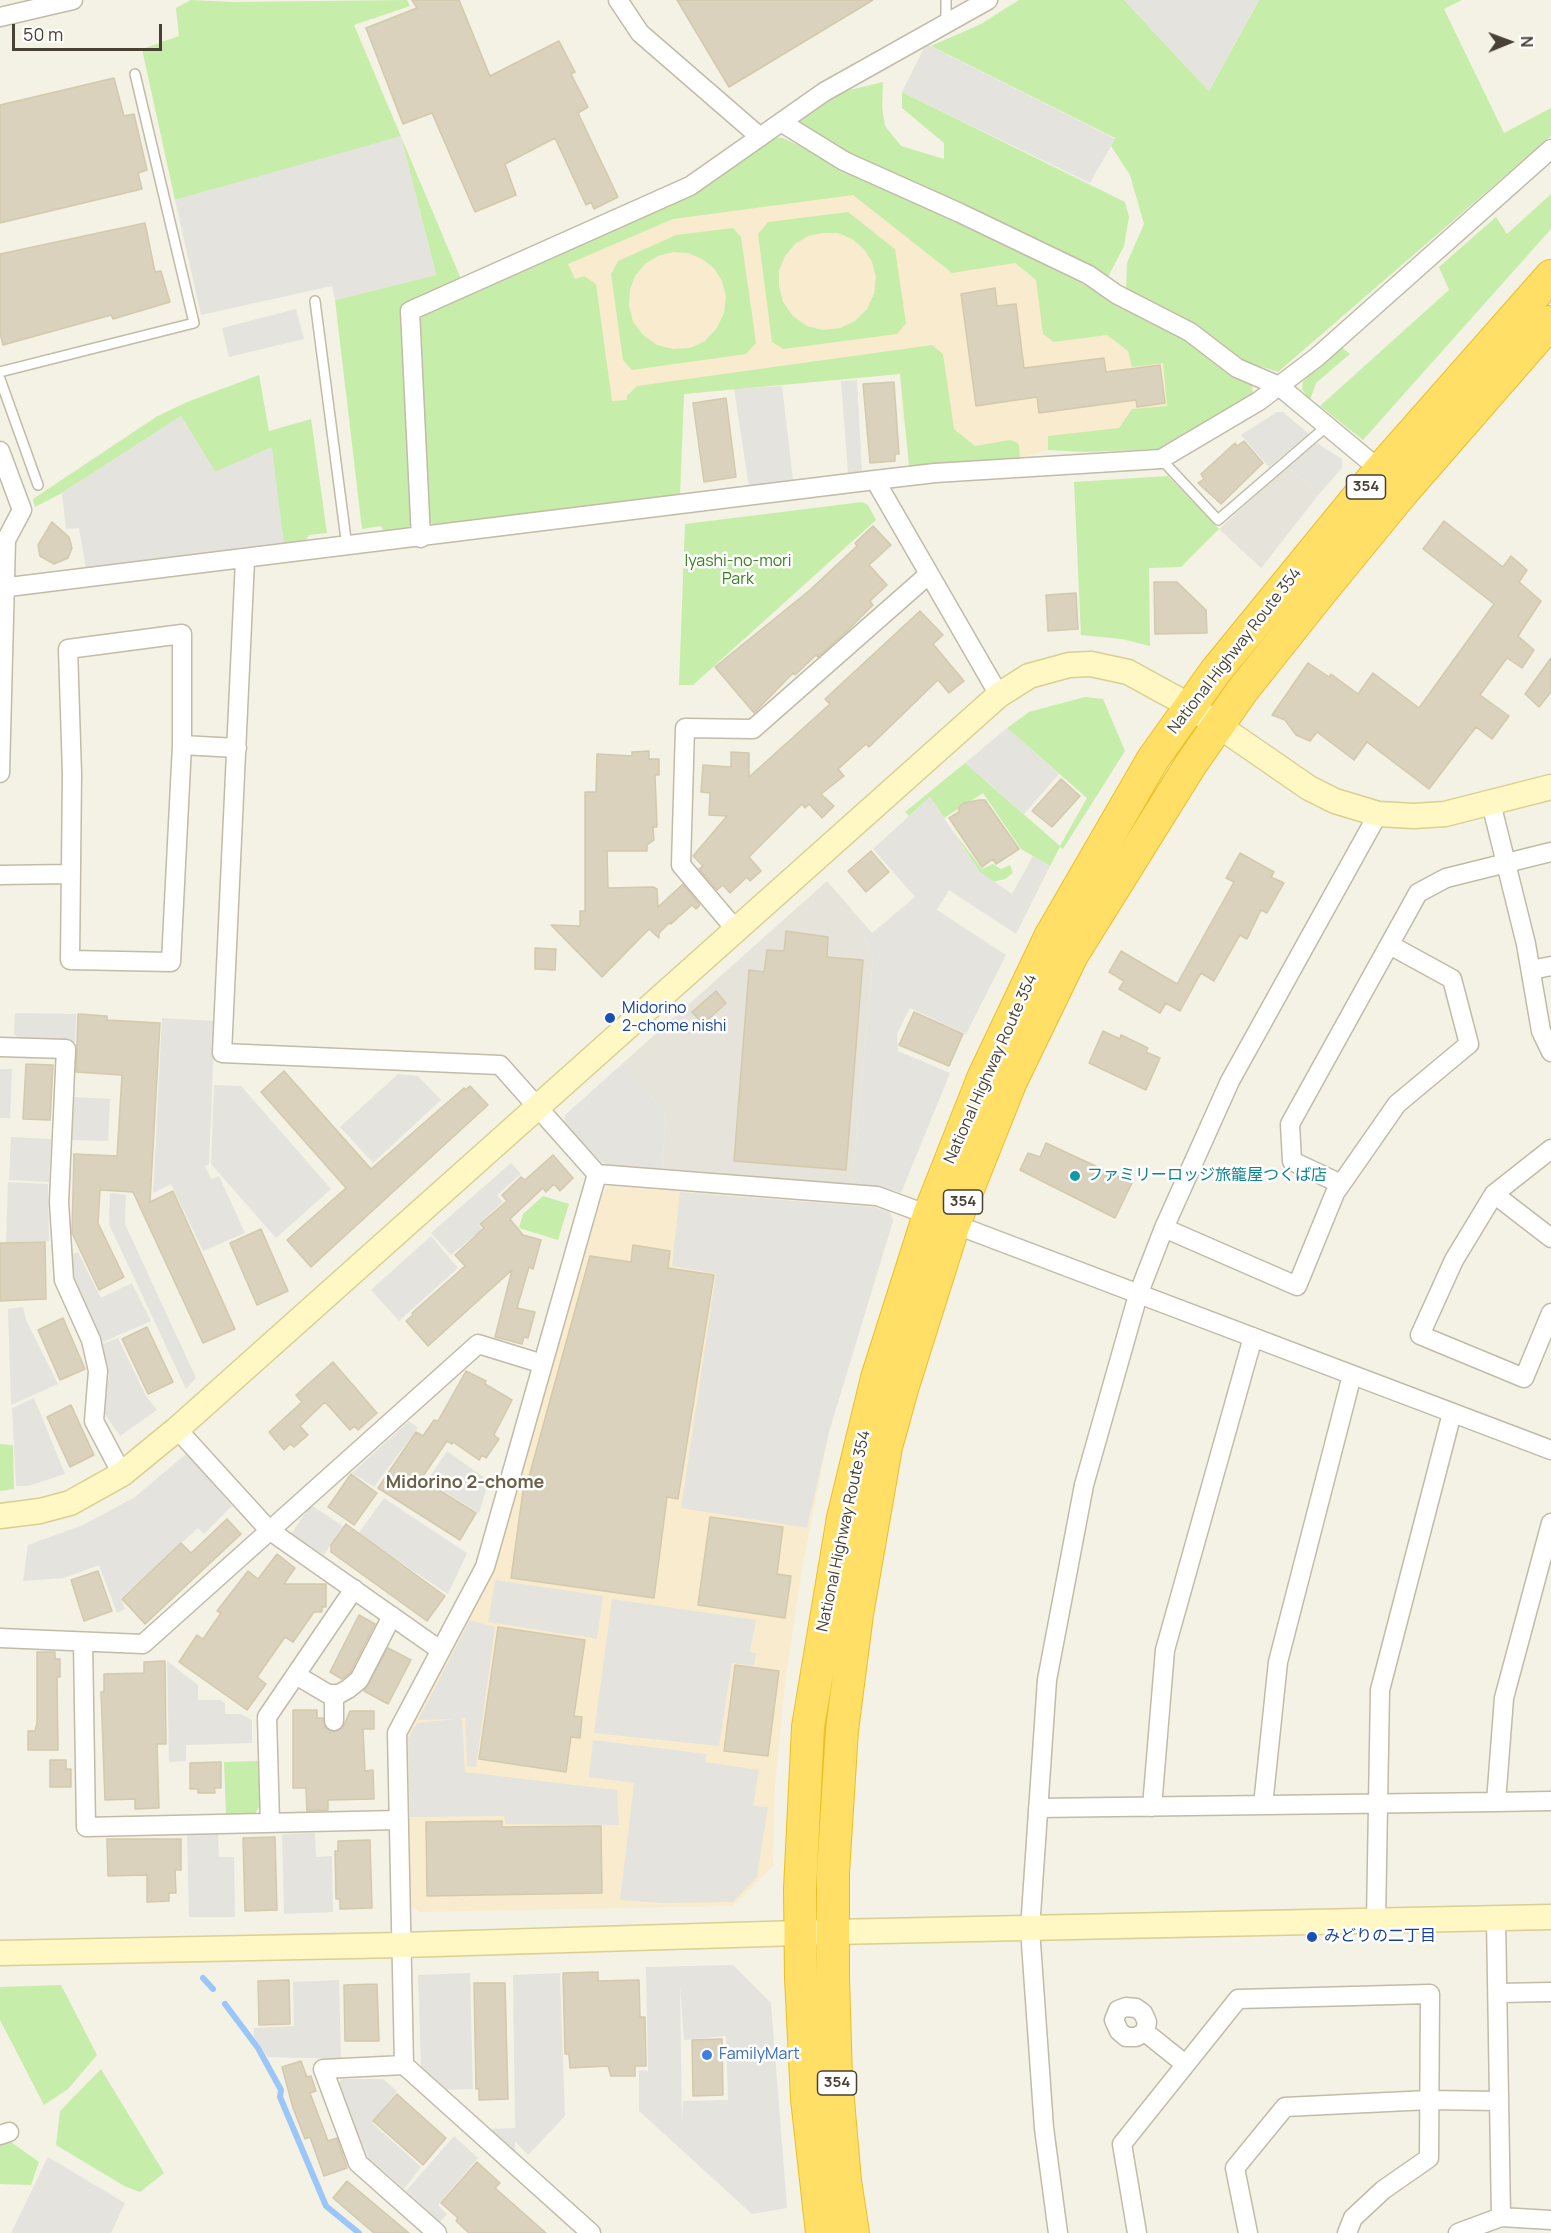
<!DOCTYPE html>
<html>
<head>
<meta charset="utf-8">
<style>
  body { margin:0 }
  #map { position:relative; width:1551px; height:2233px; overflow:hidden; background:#f4f2e5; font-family:Manrope,sans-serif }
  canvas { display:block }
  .north { position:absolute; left:1479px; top:12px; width:60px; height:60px; -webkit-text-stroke:4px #fff; paint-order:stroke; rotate:89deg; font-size:16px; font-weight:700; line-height:24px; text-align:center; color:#484234 }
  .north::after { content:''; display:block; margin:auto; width:21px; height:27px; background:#484234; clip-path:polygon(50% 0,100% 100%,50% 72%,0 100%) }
  .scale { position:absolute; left:12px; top:24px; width:150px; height:27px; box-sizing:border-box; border:3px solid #484234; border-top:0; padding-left:8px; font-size:18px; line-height:21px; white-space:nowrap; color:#484234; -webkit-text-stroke:4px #fff; paint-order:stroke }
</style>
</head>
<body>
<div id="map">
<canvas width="1551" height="2233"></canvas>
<div class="north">N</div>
<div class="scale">50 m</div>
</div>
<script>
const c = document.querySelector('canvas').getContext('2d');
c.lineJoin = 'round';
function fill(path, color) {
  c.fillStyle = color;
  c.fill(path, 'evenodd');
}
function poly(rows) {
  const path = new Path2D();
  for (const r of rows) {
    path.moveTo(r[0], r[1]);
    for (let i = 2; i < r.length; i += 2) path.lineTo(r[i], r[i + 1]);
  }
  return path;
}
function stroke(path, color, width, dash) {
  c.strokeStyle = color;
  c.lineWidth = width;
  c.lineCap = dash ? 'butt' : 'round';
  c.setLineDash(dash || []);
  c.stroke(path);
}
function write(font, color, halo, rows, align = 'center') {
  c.font = font + ' Manrope,"Noto Sans JP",sans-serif';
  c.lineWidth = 5;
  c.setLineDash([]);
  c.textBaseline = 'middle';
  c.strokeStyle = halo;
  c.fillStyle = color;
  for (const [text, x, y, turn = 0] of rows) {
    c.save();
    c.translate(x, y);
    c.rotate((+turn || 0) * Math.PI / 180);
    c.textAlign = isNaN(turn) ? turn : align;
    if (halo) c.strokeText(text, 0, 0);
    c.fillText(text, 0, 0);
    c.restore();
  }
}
fill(poly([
  [783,138,1011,246,1103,294,1109,302,1252,385,1253,394,1160,449,1084,452,1081,449,1048,450,1020,458,947,463,903,422,900,374,684,394,428,520,420,320],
  [611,1186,874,1207,890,1212,893,1221,829,1432,802,1569,785,1683,775,1785,773,1866,733,1906,419,1912,411,1905,406,1735,493,1571,604,1190]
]), '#f9ecce');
fill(poly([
  [1287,467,1320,493,1261,568,1219,529],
  [827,881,859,918,873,959,852,1184,662,1169,666,1113,622,1064]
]), '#e6e3da');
fill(poly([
  [191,0,233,2,407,0,410,6,354,25,461,279,403,308,412,524,404,532,385,534,381,526,362,529,335,300,436,275,401,137,175,200,142,49,179,36,176,8],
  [1019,0,1124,0,1209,91,1259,0,1462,0,1444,9,1504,133,1551,108,1551,136,1278,372,1235,358,1126,291,1127,263,1144,224,1130,175,1111,146,1115,138,931,46,981,24],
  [883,82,882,107,885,126,901,146,944,159,944,143,902,108,902,92,1125,202,1129,217,1124,246,1106,281,823,141,796,118,837,93],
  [772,137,783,138,924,205,1103,294,1109,302,1189,339,1252,385,1253,394,1160,449,1084,452,1048,450,1048,436,1119,428,1132,409,1167,406,1163,363,1132,367,1128,351,1107,335,1054,342,1043,334,1036,280,1015,263,952,273,853,195,673,219,568,264,575,279,584,276,596,284,612,401,627,400,627,396,637,386,932,345,943,354,954,429,975,446,1010,440,1016,442,1019,445,1020,458,909,466,900,374,684,394,680,496,435,526,428,520,420,320,424,314],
  [1551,194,1551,229,1363,440,1320,406,1449,290,1439,267,1496,217,1507,234],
  [848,212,895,249,906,323,897,334,783,349,772,342,758,234,768,222],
  [822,233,838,233,852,239,864,249,872,262,876,277,874,294,867,309,855,321,840,328,823,330,807,326,793,316,783,302,779,286,779,270,785,256,795,244,808,236],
  [733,228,741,237,756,343,746,354,632,370,623,360,611,274,618,261,676,235],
  [673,252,688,253,702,259,714,268,722,281,726,296,724,313,717,328,705,341,690,348,673,349,657,345,643,335,633,322,629,305,630,290,635,276,645,264,658,256],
  [1341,347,1350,354,1316,383,1310,400,1302,389,1303,381],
  [259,375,269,431,311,419,327,533,309,535,304,543,284,545,270,448,215,472,181,416,62,493,35,507,33,499,156,417,187,402],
  [1168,476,1219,529,1181,567,1149,568,1150,646,1122,639,1081,635,1074,482],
  [862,502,868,505,876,520,693,685,679,685,685,524],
  [1085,697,1103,699,1125,751,1063,849,1060,847,1050,866,1021,849,983,793,944,818,930,797,909,816,905,812,965,763,1060,846,1087,798,1007,728,1029,712],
  [953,831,982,869,993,864,1001,869,1010,865,1013,873,1005,879,993,882,979,871],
  [543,1196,569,1204,558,1240,519,1228,523,1214],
  [0,1444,13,1445,14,1489,0,1491],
  [259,1761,260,1806,254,1815,226,1815,224,1762],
  [61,1985,97,2055,68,2089,44,2105,0,2020,0,1987],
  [101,2069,164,2173,140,2192,126,2187,56,2145,60,2111],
  [11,2142,39,2162,31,2185,0,2184,0,2145]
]), '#c6eda9');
fill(poly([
  [1124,0,1259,0,1209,91],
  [926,44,1115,139,1090,183,902,92],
  [401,136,436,275,335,300,332,286,201,315,175,200],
  [296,309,304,339,229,357,222,328],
  [857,380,862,471,848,473,841,381],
  [782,386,793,480,749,487,734,389],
  [1277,412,1283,412,1309,434,1269,467,1241,435],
  [181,416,215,472,272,447,284,545,86,569,79,528,66,529,62,493],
  [1317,443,1342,459,1342,468,1320,493,1287,467],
  [1007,728,1059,774,1024,814,965,763],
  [930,797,979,871,1012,894,1033,856,1050,866,1016,934,949,890,937,910,1006,955,966,1034,910,1008,897,1034,898,1051,950,1073,901,1193,879,1186,852,1184,873,959,859,918,872,933,915,897,873,849],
  [15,1013,76,1014,75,1042,19,1039,14,1034],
  [162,1018,215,1021,209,1164,205,1166,211,1179,219,1176,245,1233,203,1251,171,1184,153,1193],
  [622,1064,666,1113,662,1169,611,1166,602,1163,564,1124,565,1115],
  [0,1069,12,1069,10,1118,0,1118],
  [398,1074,418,1076,441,1100,373,1163,340,1127],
  [214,1085,241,1086,331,1189,276,1238,211,1164],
  [73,1097,110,1099,108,1141,71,1140],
  [11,1137,51,1139,49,1182,9,1180],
  [511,1163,521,1174,497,1195,503,1202,478,1224,495,1244,488,1250,475,1235,451,1255,431,1233],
  [8,1182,48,1184,49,1241,6,1242],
  [680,1192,874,1207,890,1212,893,1221,829,1432,807,1528,681,1508,716,1274,672,1266],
  [110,1193,126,1195,125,1224,196,1378,186,1389,109,1224],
  [431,1236,458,1268,399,1321,371,1290],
  [78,1252,101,1298,132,1283,151,1321,101,1343,72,1279,71,1255],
  [23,1307,26,1320,58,1384,11,1405,8,1309],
  [118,1338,146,1396,157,1410,120,1436,102,1410,109,1376,102,1344],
  [34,1398,65,1474,28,1486,16,1486,12,1408],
  [409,1421,418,1428,374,1487,352,1473],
  [447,1451,489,1481,479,1513,427,1481],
  [187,1453,232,1506,204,1534,198,1528,121,1598,125,1609,117,1613,99,1565,64,1578,23,1581,28,1545,83,1525,135,1497],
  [384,1498,467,1553,448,1594,358,1534],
  [311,1505,343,1526,324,1555,291,1534],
  [495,1580,603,1596,597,1639,488,1622],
  [612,1599,756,1620,750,1652,756,1653,754,1666,732,1663,719,1746,594,1733],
  [470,1620,495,1627,476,1767,467,1766,465,1718,462,1718,465,1772,617,1790,619,1825,505,1824,504,1816,410,1817,408,1738,417,1723,456,1719,418,1720],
  [167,1661,198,1685,198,1700,220,1700,225,1703,225,1714,241,1714,252,1720,252,1743,186,1745,186,1761,169,1762],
  [593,1740,706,1754,705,1762,759,1770,753,1806,768,1807,757,1877,733,1902,663,1903,620,1900,634,1783,589,1777],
  [315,1833,316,1857,332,1856,333,1912,284,1914,282,1834],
  [187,1834,218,1834,219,1857,234,1857,235,1917,189,1917],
  [733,1965,771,2003,787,2208,752,2214,639,2111,639,2070,648,2071,646,1967],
  [680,1985,684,2040,726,2036,728,2100,683,2101,682,2122],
  [470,1973,473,2089,444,2090,421,2067,418,1975],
  [560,1973,565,2116,528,2155,515,2141,515,2155,487,2129,515,2128,513,1975],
  [339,1980,341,2059,268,2057,254,2037,254,2028,294,2026,293,1982],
  [342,2079,383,2079,397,2091,372,2123,421,2167,404,2189,369,2159,337,2086],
  [454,2136,478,2158,438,2205,447,2214,440,2222,406,2191],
  [48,2157,125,2203,111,2233,11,2233]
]), '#e5e3de');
stroke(poly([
  [203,1978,213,1989],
  [225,2004,258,2048,281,2090,280,2097,326,2206,359,2233]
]), '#9bc6f8', 6);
const building = poly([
  [412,0,459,0,490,76,559,41,575,72,571,74,588,107,578,113,618,197,594,209,591,202,586,205,555,138,505,164,516,195,475,212,432,113,403,124,366,28,417,8,412,0],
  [677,0,873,0,729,87,677,0],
  [114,78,124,116,134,114,147,170,138,173,142,189,0,223,0,105,114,78],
  [145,223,155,272,161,271,170,302,113,319,111,315,3,345,0,333,0,254,145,223],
  [995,288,997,306,1016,304,1024,368,1104,358,1106,372,1160,365,1165,403,1137,407,1136,400,1039,413,1037,397,976,406,961,294,995,288],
  [894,382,899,454,895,454,895,461,870,463,863,384,894,382],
  [726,398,736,477,704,482,693,403,726,398],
  [1244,441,1263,463,1221,504,1198,483,1204,479,1201,474,1235,443,1237,446,1244,441],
  [1444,521,1503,567,1511,556,1527,570,1519,582,1541,601,1518,636,1534,650,1522,668,1507,658,1480,695,1509,716,1492,739,1476,727,1429,789,1367,742,1354,760,1317,732,1310,741,1296,735,1285,720,1272,715,1308,663,1329,677,1331,674,1358,694,1373,673,1419,708,1494,604,1423,549,1444,521],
  [52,522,69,537,72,548,68,558,54,564,40,556,38,545,52,522],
  [873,526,891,545,869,565,887,585,870,601,873,605,848,630,818,657,816,655,795,675,793,673,754,713,715,667,810,590,857,546,855,543,873,526],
  [1154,582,1177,582,1206,610,1207,633,1155,634,1154,582],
  [1076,593,1078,629,1048,631,1046,595,1076,593],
  [920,611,943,635,933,644,964,681,949,693,938,680,869,747,866,744,838,769,844,776,821,794,834,806,822,818,809,804,805,808,802,804,749,857,761,871,750,881,747,877,730,893,723,885,717,890,699,869,703,866,693,856,727,816,709,815,710,793,701,792,703,765,731,767,731,752,749,753,749,777,830,704,825,699,920,611],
  [1551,658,1551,692,1539,707,1525,694,1551,658],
  [649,751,649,759,659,759,659,775,655,775,657,827,653,827,654,840,647,845,647,851,607,851,608,888,653,887,657,889,658,907,683,884,700,905,696,909,692,905,671,924,669,923,659,933,659,938,649,929,602,977,551,925,580,926,580,911,585,911,585,792,596,792,597,754,632,756,632,752,649,751],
  [1061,779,1080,796,1052,827,1032,811,1061,779],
  [979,800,985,800,1019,849,996,864,993,859,982,867,949,818,959,812,959,807,964,803,979,800],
  [871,851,889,872,866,892,848,871,871,851],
  [1240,853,1274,872,1271,877,1284,883,1267,913,1261,910,1247,939,1240,935,1214,981,1201,973,1180,1011,1166,1003,1160,1013,1119,989,1124,981,1109,972,1121,951,1177,984,1234,882,1226,878,1240,853],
  [786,931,828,937,827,957,863,960,846,1170,734,1161,749,970,764,972,767,950,784,951,786,931],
  [535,948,556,949,555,970,535,969,535,948],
  [716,991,726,1003,703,1024,692,1012,716,991],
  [914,1012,963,1034,949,1066,899,1045,914,1012],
  [78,1014,107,1016,107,1020,160,1023,150,1202,173,1191,235,1329,203,1343,133,1192,100,1190,98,1223,124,1277,99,1290,72,1233,74,1154,117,1156,122,1075,76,1072,78,1014],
  [1103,1031,1120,1039,1121,1035,1148,1048,1146,1052,1160,1058,1146,1090,1089,1063,1103,1031],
  [26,1064,53,1065,50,1120,23,1119,26,1064],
  [284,1071,371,1169,464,1088,465,1090,470,1086,488,1105,311,1267,287,1240,346,1188,261,1092,284,1071],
  [1046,1143,1132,1183,1115,1218,1020,1170,1028,1153,1040,1157,1046,1143],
  [553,1155,573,1178,560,1191,554,1184,546,1192,543,1188,510,1219,523,1235,541,1240,533,1269,529,1267,517,1308,535,1312,528,1338,524,1337,522,1344,495,1337,512,1270,428,1346,406,1321,413,1315,412,1313,465,1266,455,1255,484,1228,480,1224,507,1201,502,1195,521,1177,525,1180,553,1155],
  [261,1229,288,1291,257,1305,230,1243,261,1229],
  [45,1242,46,1299,0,1301,0,1243,45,1242],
  [633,1245,670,1251,668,1268,714,1275,678,1499,667,1497,654,1598,511,1578,523,1491,525,1491,590,1256,631,1262,633,1245],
  [63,1318,85,1369,60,1380,38,1330,63,1318],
  [147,1327,173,1382,148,1394,122,1339,147,1327],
  [333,1362,377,1413,358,1430,355,1426,350,1430,325,1402,300,1426,308,1435,294,1447,290,1444,284,1450,269,1432,302,1402,296,1395,333,1362],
  [466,1371,486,1381,485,1384,512,1400,494,1435,499,1439,486,1458,482,1455,479,1460,453,1442,452,1444,447,1441,421,1479,476,1513,460,1540,378,1488,416,1432,423,1436,434,1420,438,1421,466,1371],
  [71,1405,94,1455,70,1467,47,1417,71,1405],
  [351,1474,377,1493,354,1525,328,1507,351,1474],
  [710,1517,783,1527,777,1574,791,1576,785,1618,698,1605,710,1517],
  [227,1519,241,1534,145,1624,122,1599,181,1543,191,1553,227,1519],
  [346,1524,445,1596,427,1621,331,1552,331,1545,346,1524],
  [277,1554,295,1568,284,1584,326,1584,326,1607,322,1607,322,1612,314,1612,293,1642,285,1637,257,1677,266,1684,247,1710,179,1662,197,1635,203,1639,221,1613,217,1611,248,1571,258,1579,277,1554],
  [98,1571,112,1611,84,1621,71,1580,98,1571],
  [359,1615,375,1624,350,1673,342,1679,330,1672,359,1615],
  [498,1627,585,1640,574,1716,582,1717,580,1738,571,1737,566,1772,479,1759,498,1627],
  [388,1648,411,1660,388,1704,364,1691,388,1648],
  [37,1652,55,1652,55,1659,60,1659,60,1677,57,1677,58,1750,28,1750,28,1731,35,1731,37,1723,37,1652],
  [165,1661,166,1744,157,1744,159,1808,135,1809,135,1799,105,1800,101,1692,104,1692,104,1674,144,1673,144,1662,165,1661],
  [735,1665,779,1671,768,1756,724,1751,735,1665],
  [293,1710,317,1710,317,1718,323,1718,325,1727,333,1732,343,1727,350,1711,374,1711,374,1729,363,1729,365,1771,373,1770,374,1799,328,1800,328,1810,307,1811,306,1788,293,1788,293,1710],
  [50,1760,66,1760,66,1769,71,1769,71,1787,50,1787,50,1760],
  [221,1762,221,1788,214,1788,215,1793,198,1793,198,1789,190,1789,190,1763,221,1762],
  [502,1821,502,1827,601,1826,602,1893,427,1896,426,1822,502,1821],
  [275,1837,277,1910,245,1911,243,1838,275,1837],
  [107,1839,181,1839,181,1870,175,1870,176,1893,169,1893,169,1901,147,1902,147,1875,108,1876,107,1839],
  [370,1840,372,1908,340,1909,340,1899,336,1899,335,1851,338,1851,338,1841,370,1840],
  [598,1972,598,1981,639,1980,640,2017,645,2017,646,2066,635,2066,635,2076,611,2076,608,2066,570,2068,569,2054,565,2054,563,1973,598,1972],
  [289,1980,290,2024,259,2025,258,1981,289,1980],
  [474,1983,505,1983,508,2099,479,2100,479,2089,476,2089,474,1983],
  [377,1984,379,2041,345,2041,344,1985,377,1984],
  [722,2039,723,2095,693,2096,692,2040,722,2039],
  [301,2061,307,2077,311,2076,316,2091,310,2093,328,2141,337,2138,347,2168,324,2176,310,2137,305,2139,293,2108,282,2067,301,2061],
  [397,2094,446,2138,423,2165,373,2121,397,2094],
  [477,2162,500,2183,495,2188,546,2233,469,2233,456,2221,458,2218,441,2203,477,2162],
  [347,2181,409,2233,374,2233,333,2198,347,2181]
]);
fill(building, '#dad2bc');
stroke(building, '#d3c9ac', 1.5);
const lane = poly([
  [946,0,946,22],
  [315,301,347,547],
  [0,372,194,323,135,74],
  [0,379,38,485],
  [1161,459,1218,520,1327,426]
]);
const street = poly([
  [618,0,640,33,760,137],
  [0,17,73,0],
  [781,122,844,161,960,213,1089,275,1116,294,1190,332,1237,368,1279,386,1380,470],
  [0,451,22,510,6,540,0,773],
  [875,480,999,695],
  [421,538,410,311,690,186,824,92,988,0],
  [245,560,222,1053,500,1065,597,1174,485,1567,397,1733,404,2065,591,2233],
  [0,588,875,480,935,473,1161,459,1259,401,1317,357,1551,149],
  [182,634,182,745,171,962,70,960,72,774,68,649,182,634],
  [182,745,237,748],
  [1491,803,1526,944,1541,1031,1551,1052],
  [0,875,69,874],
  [736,930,681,865,685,728,753,729,928,575],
  [1531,970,1551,966],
  [0,1047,66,1049,59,1202,64,1280,91,1340,98,1371,94,1421,122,1474],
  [597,1174,877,1196,929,1215],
  [1341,1184,1292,1161,1290,1124,1418,893,1446,878,1551,852],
  [1494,1194,1551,1149],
  [954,1224,1551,1450],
  [1164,1228,1297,1286,1335,1193,1397,1104,1469,1044,1452,979,1390,945],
  [1551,1238,1494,1194,1454,1260,1420,1335,1524,1378,1551,1313],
  [177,1429,269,1530,440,1650],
  [0,1638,143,1644,478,1344,543,1364],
  [83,1642,86,1827,398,1820],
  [296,1675,328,1694,339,1694,348,1689,359,1680,392,1616],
  [334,1695,334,1721],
  [1496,1802,1551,1801],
  [1263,1805,1278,1662,1352,1375],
  [1152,1807,1165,1650,1253,1337],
  [1038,1808,1496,1802,1504,1698,1551,1523],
  [270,1822,267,1717,354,1589],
  [1496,1919,1501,2217],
  [1376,1921,1380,1690,1452,1413],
  [1499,1993,1551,1992],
  [1145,2032,1136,2037,1126,2037,1119,2031,1114,2020,1118,2010,1126,2007,1136,2008,1143,2013,1147,2022,1145,2032,1185,2064],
  [404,2065,323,2069,358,2163,437,2233],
  [0,2135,9,2132],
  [1058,2233,1044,2128,1030,1929,1047,1680,1084,1485,1138,1295,1164,1228,1230,1081,1378,814],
  [1137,2233,1122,2144,1238,1999,1430,1994,1429,2158,1383,2190,1353,2218,1347,2233],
  [1248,2233,1235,2168,1285,2107,1429,2100,1498,2101],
  [1458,2233,1501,2217,1551,2220]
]);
const secondary = poly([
  [0,1516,40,1511,70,1503,122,1474,177,1429,999,695,1029,676,1069,665,1091,664,1128,672,1190,706,1309,788,1335,801,1378,814,1414,816,1445,814,1551,787],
  [0,1953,402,1945,832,1932,1551,1917]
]);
const highway = poly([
  [822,2233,807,2099,801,1978,800,1889,808,1727,843,1518,877,1378,929,1215,984,1076,1050,937,1153,759,1215,672,1380,470,1551,276],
  [853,2233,845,2181,836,2078,833,1978,833,1873,842,1730,857,1614,886,1447,902,1389,954,1224,1011,1081,1072,955,1191,764,1242,691,1320,593,1401,494,1551,322]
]);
stroke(lane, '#c1bba7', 12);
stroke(street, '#c1bba7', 21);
stroke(secondary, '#d9cf90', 27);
stroke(highway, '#eebd26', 34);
stroke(lane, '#fff', 9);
stroke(street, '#fff', 18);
stroke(secondary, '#fff8c5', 24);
stroke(highway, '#ffdf66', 32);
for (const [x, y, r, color] of [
  [610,1018,6,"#1a4fb4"],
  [1075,1176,6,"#0f9aa8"],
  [1312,1937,6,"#1a4fb4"],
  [707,2055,6,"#3f7fe0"]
]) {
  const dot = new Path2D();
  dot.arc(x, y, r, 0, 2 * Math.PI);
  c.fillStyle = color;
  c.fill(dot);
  stroke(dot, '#fff', 2);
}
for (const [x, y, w] of [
  [1366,487,39],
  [963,1202,39],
  [837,2083,39]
]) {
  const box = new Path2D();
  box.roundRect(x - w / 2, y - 12, w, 24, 4.5);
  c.fillStyle = '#fff';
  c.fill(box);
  stroke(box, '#484234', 1.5);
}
write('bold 15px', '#484234', null, [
  ["354",1366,487],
  ["354",963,1202],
  ["354",837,2083]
]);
write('16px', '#398021', '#fff', [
  ["Iyashi-no-mori",738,562],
  ["Park",738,580]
]);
write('16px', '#484234', '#fff', [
  ["National Highway Route 354",1235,651,-52],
  ["National Highway Route 354",991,1069,-66],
  ["National Highway Route 354",844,1531,-78]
]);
write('16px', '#164399', '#fff', [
  ["Midorino",622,1009],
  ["2-chome nishi",622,1027],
  ["みどりの二丁目",1324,1937]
], 'left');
write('16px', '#0d838f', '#fff', [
  ["ファミリーロッジ旅籠屋つくば店",1087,1176]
], 'left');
write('16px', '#366cbe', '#fff', [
  ["FamilyMart",719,2055]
], 'left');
write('bold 18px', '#6c624a', '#fff', [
  ["Midorino 2-chome",465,1483]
]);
</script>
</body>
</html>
